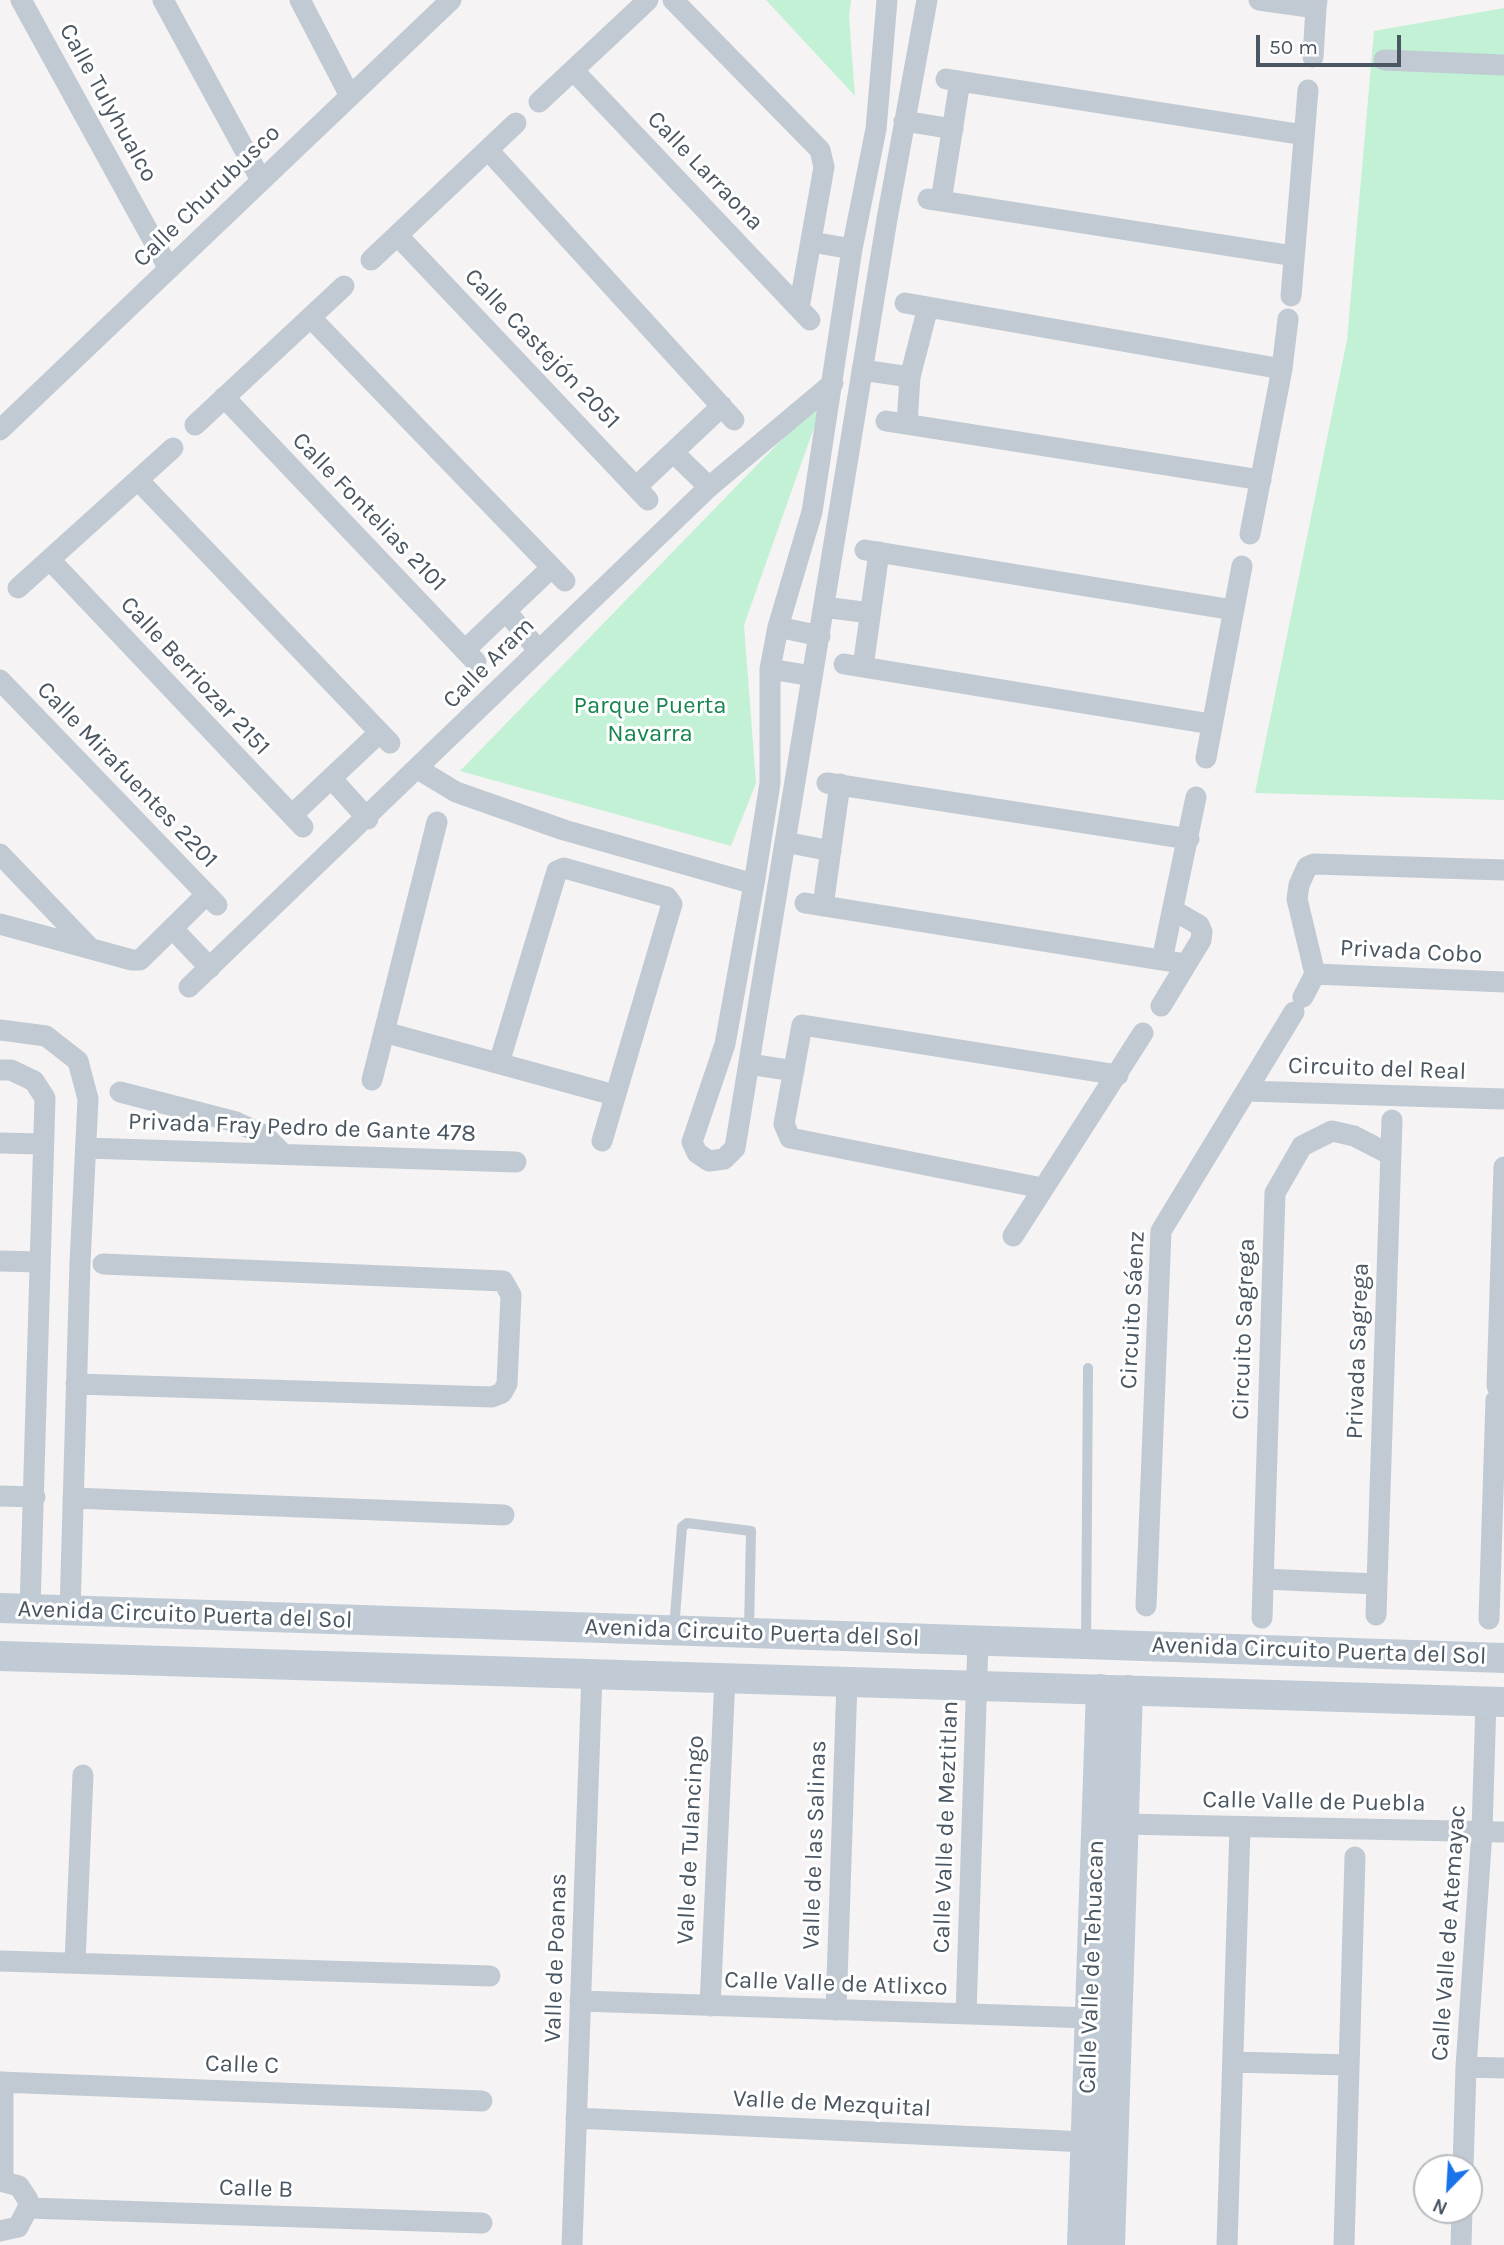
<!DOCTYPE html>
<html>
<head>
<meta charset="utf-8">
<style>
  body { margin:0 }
  #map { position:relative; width:1504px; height:2245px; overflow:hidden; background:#f5f3f3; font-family:Karla,sans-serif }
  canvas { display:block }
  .north { position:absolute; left:1413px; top:2154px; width:70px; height:70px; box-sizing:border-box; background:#fff; border:2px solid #b7bbc0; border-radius:50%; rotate:204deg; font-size:19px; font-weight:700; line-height:28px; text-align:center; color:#4a5661 }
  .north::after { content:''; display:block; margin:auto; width:24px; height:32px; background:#1a73e8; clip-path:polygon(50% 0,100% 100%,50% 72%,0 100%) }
  .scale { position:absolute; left:1256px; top:35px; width:145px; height:32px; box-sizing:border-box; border:4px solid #4a5661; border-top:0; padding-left:9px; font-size:21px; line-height:24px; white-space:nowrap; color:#4a5661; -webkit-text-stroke:5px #fff; paint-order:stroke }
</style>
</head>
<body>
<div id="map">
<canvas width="1504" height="2245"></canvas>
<div class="north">N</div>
<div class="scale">50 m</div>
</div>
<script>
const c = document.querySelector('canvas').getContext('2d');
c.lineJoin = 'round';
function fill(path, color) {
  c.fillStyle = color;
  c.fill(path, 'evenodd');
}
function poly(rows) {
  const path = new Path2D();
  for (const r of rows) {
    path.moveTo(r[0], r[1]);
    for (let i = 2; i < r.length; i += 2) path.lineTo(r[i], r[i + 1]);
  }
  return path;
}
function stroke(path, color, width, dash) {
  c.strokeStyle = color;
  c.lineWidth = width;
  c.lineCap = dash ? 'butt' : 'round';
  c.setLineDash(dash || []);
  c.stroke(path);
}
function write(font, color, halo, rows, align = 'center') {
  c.font = font + ' Karla,sans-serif';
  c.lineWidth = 6;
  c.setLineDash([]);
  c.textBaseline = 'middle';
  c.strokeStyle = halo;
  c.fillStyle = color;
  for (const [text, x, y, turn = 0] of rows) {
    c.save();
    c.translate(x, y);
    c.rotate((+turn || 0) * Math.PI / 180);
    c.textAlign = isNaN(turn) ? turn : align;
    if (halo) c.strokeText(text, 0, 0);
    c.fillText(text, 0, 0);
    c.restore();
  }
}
fill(poly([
  [766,0,851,0,849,17,855,96],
  [1504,8,1504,800,1255,793,1347,340,1374,31],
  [826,394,744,625,756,783,731,846,460,771]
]), '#c3f1d5');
stroke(poly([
  [674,1629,682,1527,687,1523,751,1531,749,1630],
  [1086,1642,1088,1368]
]), '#c1cad2', 10);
stroke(poly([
  [21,0,169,269],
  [163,0,261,180],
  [300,0,350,96],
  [673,0,820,150,824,167,799,308],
  [887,0,876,129,852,249,812,512,778,627,770,669,770,783,754,884,725,1044,692,1142,697,1153,709,1161,724,1159,735,1148,887,219,927,0],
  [1259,0,1316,8,1317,0],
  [1313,57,1316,8],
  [1384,60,1504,65],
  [573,70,810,320],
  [946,79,1304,135],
  [539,102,648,0],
  [904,121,953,129],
  [489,151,734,420],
  [928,199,1294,256],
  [941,201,960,81],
  [397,235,648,500],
  [812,242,852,249],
  [371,260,516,123],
  [1291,296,1308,90],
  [905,303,1282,369],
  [311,318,565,581],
  [862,370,910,377],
  [224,397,476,662],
  [886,421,1261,480],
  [907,424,910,377,928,307],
  [195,425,344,286],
  [0,430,451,0],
  [673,452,709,487],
  [139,481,390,743],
  [636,487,722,406],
  [1250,534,1282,369,1288,319],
  [865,550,1233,610],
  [51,561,303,827],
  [18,588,173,448],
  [824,607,870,613],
  [506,611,538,650],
  [778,627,820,636],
  [465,650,551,568],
  [844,664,1211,724],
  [863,667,879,552],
  [770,669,812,676],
  [0,680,217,905],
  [1206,758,1242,566],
  [418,769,456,792,564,830,754,884],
  [331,778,368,819],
  [827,783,1189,839],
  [292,815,379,733],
  [785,842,831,851],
  [0,854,91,949],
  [805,903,1186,964],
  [823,906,840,784],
  [0,924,132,960,140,960,206,895],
  [173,929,210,968],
  [1162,960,1196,797],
  [1315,974,1504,982],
  [189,987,709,487,833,383],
  [1303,997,1315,974,1297,899,1299,885,1307,867,1314,864,1504,870],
  [1161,1006,1201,940,1202,932,1199,925,1173,910],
  [0,1030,46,1036,78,1061,88,1099,80,1263,70,1612],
  [384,1032,614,1095],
  [499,1063,557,871,564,868,667,897,672,904,602,1141],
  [749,1064,794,1071],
  [0,1070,11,1070,34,1081,45,1098,30,1609],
  [372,1080,437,822],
  [1247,1091,1504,1099],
  [120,1092,236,1122,264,1135,283,1154],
  [0,1143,42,1144],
  [86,1148,516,1162],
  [1042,1188,790,1138,784,1124,802,1025,1118,1075],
  [1013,1236,1143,1033],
  [0,1261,40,1262],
  [76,1384,492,1397,502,1393,507,1384,511,1295,503,1281,103,1264],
  [1497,1386,1504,1167],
  [0,1496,35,1497],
  [73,1498,504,1515],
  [1263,1579,1377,1584],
  [1146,1606,1161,1231,1294,1012],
  [1376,1615,1392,1120],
  [1262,1618,1275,1193,1302,1146,1332,1131,1354,1136,1391,1155],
  [1489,1619,1496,1400],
  [1122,1824,1504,1832],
  [0,1961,490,1976],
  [75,1963,83,1775],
  [580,2001,1090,2018],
  [710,2006,725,1677],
  [836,2010,847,1681],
  [966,2014,978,1641],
  [1233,2062,1348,2065],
  [1466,2067,1504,2068],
  [0,2082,482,2101],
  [3,2082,3,2181],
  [576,2118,1086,2142],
  [1463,2168,1466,2067,1482,1831,1486,1701],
  [0,2181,19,2186,28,2200,28,2208,18,2227,0,2231],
  [28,2208,482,2223],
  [572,2245,592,1673],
  [1227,2245,1240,1827],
  [1344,2245,1355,1857],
  [1461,2245,1462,2210]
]), '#c1cad2', 21);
stroke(poly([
  [0,1608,1504,1658],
  [0,1656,1504,1702],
  [1082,2245,1101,1689],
  [1110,2245,1128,1690]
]), '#c1cbd6', 30);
write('24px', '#4a5661', '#fff', [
  ["Calle Tulyhualco",108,103,61],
  ["Calle Larraona",705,171,46],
  ["Calle Churubusco",207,196,-44],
  ["Calle Castejón 2051",542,349,46],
  ["Calle Fontelias 2101",369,512,46],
  ["Calle Aram",489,663,-45],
  ["Calle Berriozar 2151",195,676,47],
  ["Calle Mirafuentes 2201",127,775,46],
  ["Privada Cobo",1411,952,3],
  ["Circuito del Real",1377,1069,2],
  ["Privada Fray Pedro de Gante 478",302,1128,2],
  ["Circuito Sáenz",1133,1310,-87],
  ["Circuito Sagrega",1244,1329,-88],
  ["Privada Sagrega",1358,1351,-88],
  ["Avenida Circuito Puerta del Sol",185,1615,2],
  ["Avenida Circuito Puerta del Sol",752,1633,2],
  ["Avenida Circuito Puerta del Sol",1319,1651,2],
  ["Calle Valle de Puebla",1314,1802,1],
  ["Calle Valle de Meztitlan",946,1827,-88],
  ["Valle de Tulancingo",691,1840,-87],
  ["Valle de las Salinas",815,1845,-88],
  ["Calle Valle de Atemayac",1449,1933,-86],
  ["Valle de Poanas",556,1958,-88],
  ["Calle Valle de Tehuacan",1092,1967,-88],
  ["Calle Valle de Atlixco",836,1984,2],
  ["Calle C",242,2065,2],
  ["Valle de Mezquital",832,2104,3],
  ["Calle B",256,2189,2]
]);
write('24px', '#17864f', '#fff', [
  ["Parque Puerta",650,706],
  ["Navarra",650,734]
]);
</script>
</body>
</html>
